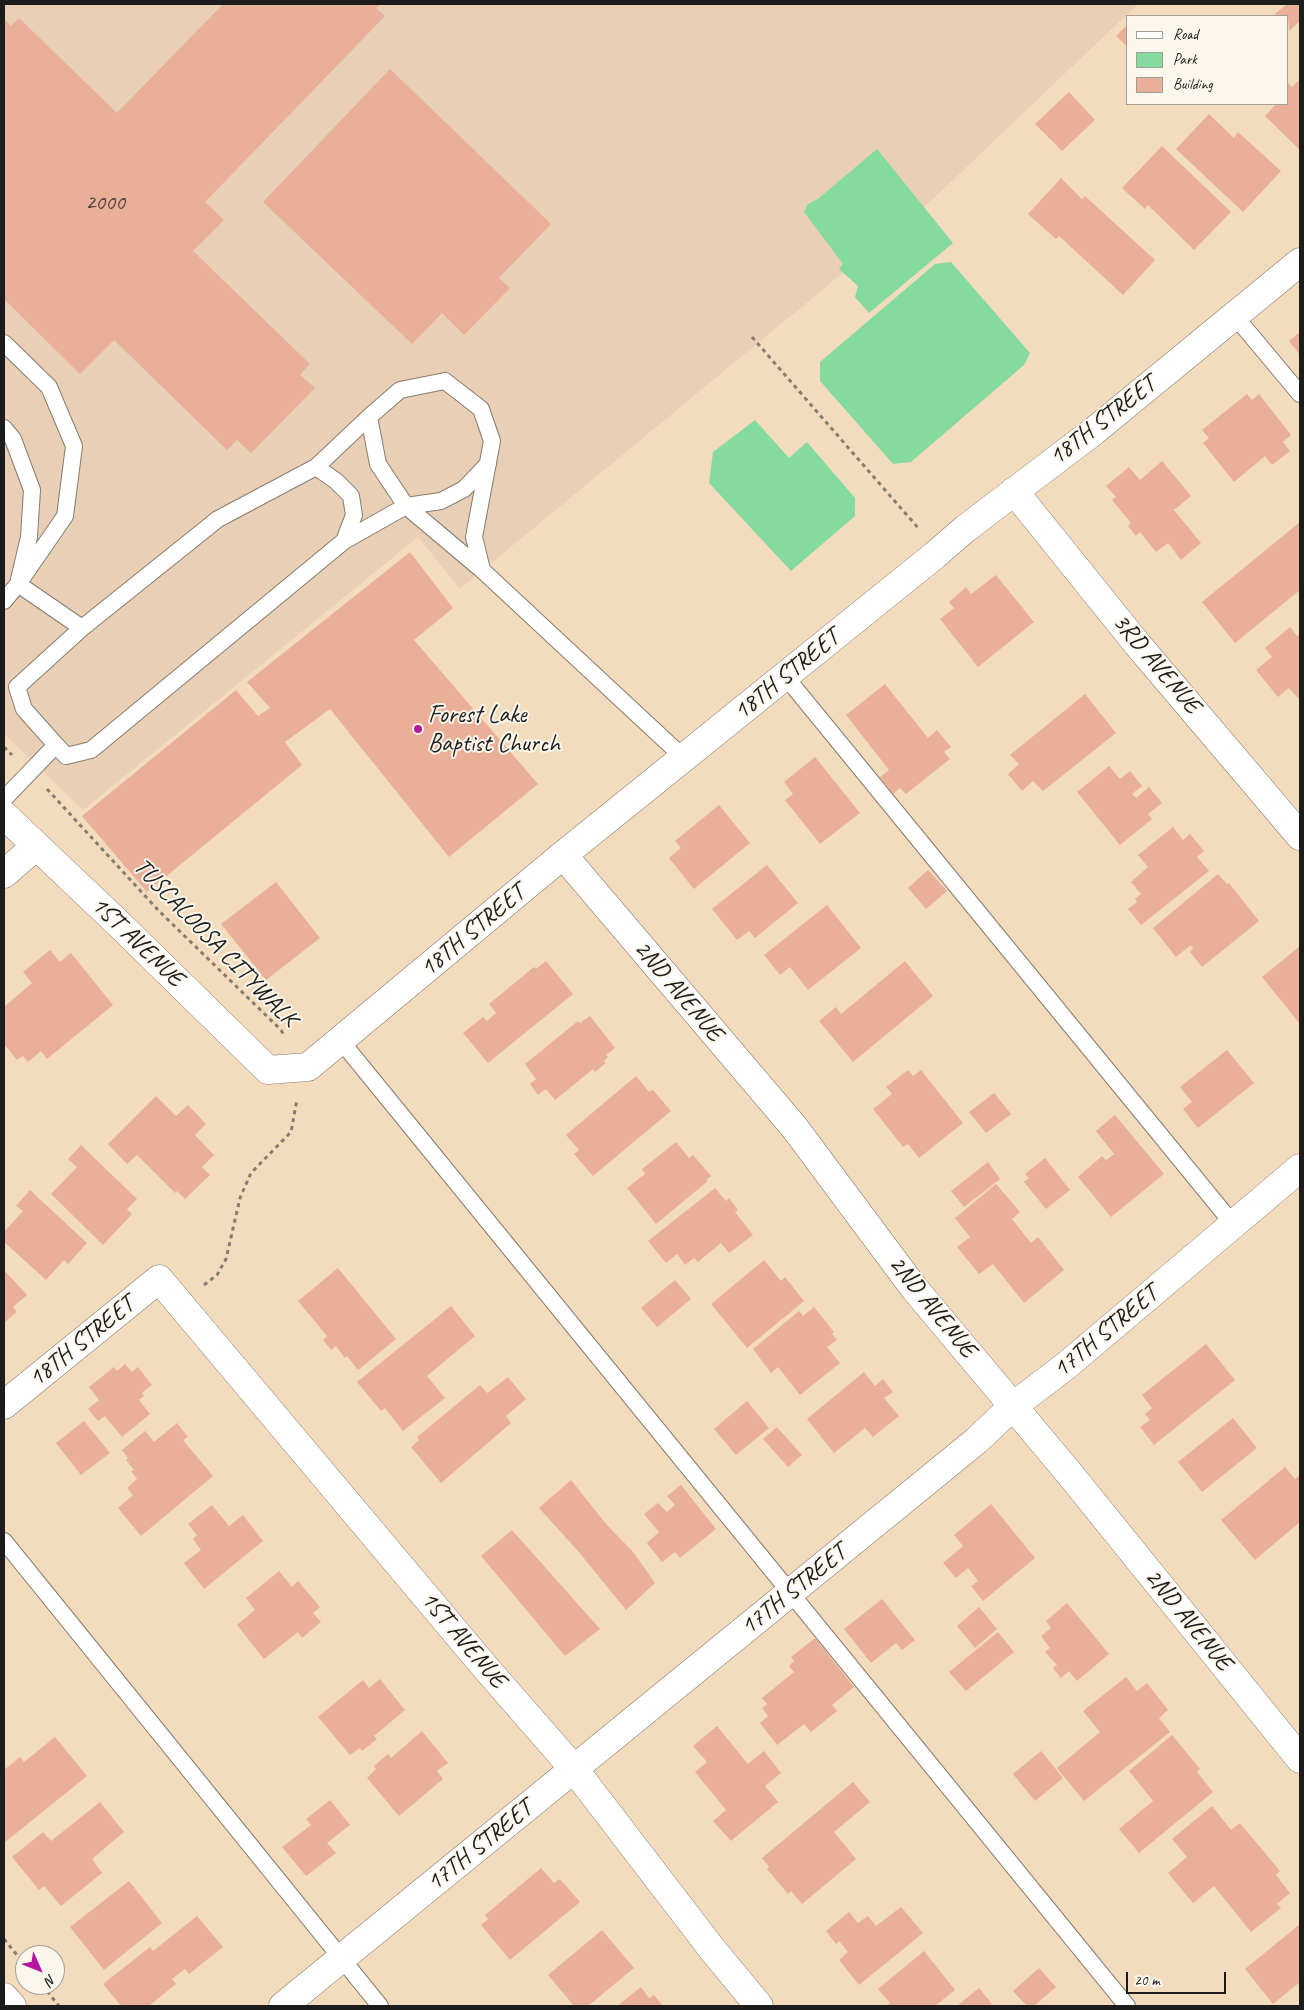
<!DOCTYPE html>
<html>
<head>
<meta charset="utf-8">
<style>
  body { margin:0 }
  #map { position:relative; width:1304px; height:2010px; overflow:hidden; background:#f3dcbd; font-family:Caveat,sans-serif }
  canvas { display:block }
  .frame { position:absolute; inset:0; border:5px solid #1c1c1c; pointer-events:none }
  .legend { position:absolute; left:1126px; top:15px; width:162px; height:90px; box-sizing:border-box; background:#fbf7ec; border:1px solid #a29f99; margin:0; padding:6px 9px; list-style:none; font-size:15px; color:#1c1c1c }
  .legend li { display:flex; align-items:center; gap:10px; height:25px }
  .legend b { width:25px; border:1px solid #a29f99 }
  .north { position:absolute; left:15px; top:1945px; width:50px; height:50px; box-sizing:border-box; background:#fbf7ec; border:1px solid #a29f99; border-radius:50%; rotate:134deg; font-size:14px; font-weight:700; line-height:20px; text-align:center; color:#1c1c1c }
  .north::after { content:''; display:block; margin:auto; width:18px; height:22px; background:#b5179e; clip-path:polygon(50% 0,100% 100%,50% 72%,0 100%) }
  .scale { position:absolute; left:1126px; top:1972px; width:100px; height:22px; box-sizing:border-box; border:2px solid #1c1c1c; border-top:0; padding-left:6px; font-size:15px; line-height:18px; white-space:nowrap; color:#1c1c1c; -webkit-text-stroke:4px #fbf7ec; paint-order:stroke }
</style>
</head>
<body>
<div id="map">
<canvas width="1304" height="2010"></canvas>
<div class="frame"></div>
<ul class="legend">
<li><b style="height:6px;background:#fff"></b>Road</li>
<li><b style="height:14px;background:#85db9f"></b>Park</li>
<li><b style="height:14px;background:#e9af99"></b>Building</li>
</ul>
<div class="north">N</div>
<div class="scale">20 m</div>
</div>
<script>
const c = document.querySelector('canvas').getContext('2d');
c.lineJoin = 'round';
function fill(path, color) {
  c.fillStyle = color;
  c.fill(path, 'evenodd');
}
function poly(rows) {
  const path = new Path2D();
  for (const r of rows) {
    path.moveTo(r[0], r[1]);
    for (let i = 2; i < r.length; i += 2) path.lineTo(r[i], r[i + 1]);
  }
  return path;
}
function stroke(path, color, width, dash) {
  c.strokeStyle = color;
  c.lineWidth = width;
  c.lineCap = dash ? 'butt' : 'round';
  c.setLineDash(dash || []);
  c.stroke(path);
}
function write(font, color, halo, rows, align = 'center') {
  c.font = font + ' Caveat,sans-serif';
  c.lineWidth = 4;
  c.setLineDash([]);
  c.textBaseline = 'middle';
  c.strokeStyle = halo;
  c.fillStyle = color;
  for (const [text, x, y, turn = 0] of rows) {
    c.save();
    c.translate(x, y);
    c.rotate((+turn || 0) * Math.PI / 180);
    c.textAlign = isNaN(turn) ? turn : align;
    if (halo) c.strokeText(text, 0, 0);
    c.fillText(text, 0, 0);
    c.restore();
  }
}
fill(poly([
  [4,4,1138,4,936,196,460,589,418,537,83,810,4,734]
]), '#e8cfb6');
fill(poly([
  [877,149,953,243,869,313,855,297,858,286,839,269,843,264,804,212,808,204,819,198],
  [951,262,1030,353,1024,365,911,462,893,464,820,381,820,362,935,264],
  [755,420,789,458,807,442,855,498,855,516,791,571,709,483,713,452]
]), '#85db9f');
fill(poly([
  [223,4,380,4,376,8,385,16,205,202,224,220,193,251,310,364,300,375,315,388,251,453,237,440,227,450,114,340,80,374,4,299,4,19,11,26,19,18,117,113],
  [1287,4,1300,4,1300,21,1289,31,1288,16,1277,16,1275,14],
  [1128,24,1128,47,1116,36],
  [390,69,551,224,499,278,510,288,464,335,442,313,412,344,263,202],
  [1300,79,1300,150,1265,116,1276,104,1288,104,1288,83,1292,87],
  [1069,92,1095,120,1062,151,1035,124],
  [1209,114,1234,138,1238,132,1281,171,1243,212,1176,149],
  [1162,146,1231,212,1194,250,1148,205,1145,209,1122,188],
  [1061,178,1082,199,1085,196,1155,260,1123,295,1059,236,1056,239,1028,214],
  [1300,332,1300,355,1289,341],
  [1247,394,1252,400,1259,394,1291,435,1283,442,1290,451,1272,465,1265,456,1234,482,1203,443,1209,438,1202,430],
  [1162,461,1191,496,1174,510,1201,543,1181,560,1168,543,1156,552,1140,532,1136,536,1128,526,1131,523,1112,500,1116,497,1106,486,1129,467,1140,480],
  [1300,522,1300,590,1235,643,1202,602],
  [410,552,453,608,414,640,538,784,449,857,330,709,285,742,302,765,147,892,82,816,236,690,258,716,270,708,247,682],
  [996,575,1034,622,978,667,940,619,954,608,949,602,966,587,971,594],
  [1290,627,1297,636,1300,634,1300,696,1298,698,1289,688,1278,697,1256,670,1272,657,1265,648],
  [885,684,928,738,937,730,951,747,944,752,950,759,906,794,900,788,893,794,880,777,889,770,846,715],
  [1085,694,1116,733,1043,791,1033,781,1022,791,1008,774,1019,764,1010,755],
  [815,757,860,813,820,844,785,800,793,794,784,782],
  [1109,766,1120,779,1130,771,1142,786,1132,794,1136,798,1149,787,1162,803,1148,814,1152,819,1120,845,1077,792],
  [719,805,750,843,694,889,669,858,681,848,675,841],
  [1173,827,1183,840,1190,834,1204,851,1197,857,1209,871,1141,925,1128,909,1137,902,1135,899,1141,894,1131,882,1148,867,1138,855],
  [767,865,798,903,755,938,749,931,737,940,712,909],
  [928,870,947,891,926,909,908,888],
  [1218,874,1227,884,1229,883,1259,921,1202,967,1190,952,1193,949,1191,945,1176,957,1153,928],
  [276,882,320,938,266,980,221,924],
  [827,905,861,948,808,990,790,967,780,975,764,955],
  [1300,946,1300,1024,1262,977],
  [50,950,60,962,71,953,113,1005,47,1059,41,1051,28,1062,23,1056,17,1060,4,1044,4,1007,32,983,23,972],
  [546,961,573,994,488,1063,463,1033,483,1017,487,1021,496,1013,489,1004,534,967,536,969],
  [905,961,933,996,853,1062,819,1021,836,1007,841,1014],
  [590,1016,615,1048,606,1055,608,1057,604,1061,606,1063,595,1072,593,1069,555,1100,546,1089,538,1095,530,1084,536,1079,525,1064,578,1021,580,1023],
  [1227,1050,1254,1083,1198,1128,1183,1109,1192,1102,1180,1087],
  [908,1070,913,1076,921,1070,963,1123,919,1158,908,1144,903,1147,873,1109,892,1094,886,1087],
  [636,1076,649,1092,653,1090,671,1111,593,1176,574,1154,579,1150,566,1135],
  [994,1093,1011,1114,986,1133,969,1112],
  [156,1096,176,1116,188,1105,206,1124,195,1135,214,1155,202,1167,210,1175,185,1199,177,1191,175,1193,137,1155,127,1164,108,1144],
  [1115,1115,1164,1174,1111,1217,1078,1177,1102,1156,1106,1160,1114,1154,1096,1131],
  [676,1142,689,1158,693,1155,711,1176,706,1180,708,1181,656,1224,627,1188,645,1174,642,1169],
  [81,1145,137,1199,127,1209,132,1214,103,1245,51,1194,77,1167,68,1159],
  [1045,1158,1070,1190,1046,1209,1024,1182,1029,1178,1025,1174],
  [988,1162,1000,1179,964,1207,951,1191],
  [996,1184,1020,1212,1012,1219,1031,1243,1038,1237,1064,1270,1024,1303,993,1264,979,1274,957,1247,970,1237,955,1218],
  [715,1188,726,1201,729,1198,738,1210,735,1212,753,1235,729,1253,721,1243,698,1262,694,1258,685,1265,677,1254,666,1263,648,1241],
  [30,1190,87,1243,68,1264,64,1260,46,1280,4,1242,4,1232,23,1211,16,1206],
  [764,1260,781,1281,785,1277,804,1301,747,1348,711,1304],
  [338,1268,396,1339,358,1370,347,1356,345,1358,336,1346,331,1350,323,1340,327,1336,298,1301],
  [4,1270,27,1295,13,1307,17,1312,5,1322],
  [675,1280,691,1299,657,1327,641,1308],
  [451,1306,475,1336,427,1376,445,1398,403,1431,385,1408,381,1411,357,1382],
  [814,1307,834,1332,832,1334,837,1340,827,1347,840,1363,800,1395,778,1367,771,1373,753,1349,799,1311,803,1316],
  [1206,1344,1235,1380,1154,1445,1140,1427,1150,1420,1145,1414,1152,1408,1142,1395],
  [125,1364,132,1372,138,1367,152,1385,142,1393,144,1396,139,1400,150,1414,122,1437,105,1416,98,1421,88,1409,99,1400,89,1387,114,1367,117,1371],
  [864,1372,875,1386,883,1379,893,1392,884,1398,899,1416,873,1437,865,1428,834,1453,807,1419],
  [508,1377,526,1399,506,1416,511,1423,441,1483,411,1447,419,1440,417,1437,480,1385,487,1393],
  [747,1401,769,1428,736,1455,714,1429],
  [1233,1418,1257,1448,1202,1492,1178,1462],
  [84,1421,110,1453,81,1475,56,1443],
  [177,1423,188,1437,183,1440,213,1476,141,1536,118,1508,133,1495,127,1488,137,1479,131,1471,134,1470,126,1460,128,1458,122,1450,145,1431,154,1442],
  [777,1427,802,1455,788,1467,763,1439],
  [1285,1467,1295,1479,1300,1475,1300,1522,1255,1560,1221,1520],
  [571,1480,607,1525,634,1553,655,1583,626,1610,578,1551,539,1508],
  [681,1485,716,1529,680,1558,675,1552,662,1562,647,1543,659,1532,644,1514,658,1503,667,1512,675,1505,667,1496],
  [991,1504,1035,1558,983,1601,971,1586,978,1581,968,1568,956,1578,943,1563,963,1546,954,1535],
  [212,1505,229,1526,243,1515,263,1541,204,1589,184,1563,201,1550,193,1539,197,1535,188,1524],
  [512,1530,600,1629,565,1656,481,1556],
  [279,1571,292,1587,298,1581,320,1607,313,1613,321,1622,302,1638,298,1632,264,1659,237,1625,255,1610,246,1598],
  [882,1599,915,1640,902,1650,896,1643,871,1663,844,1629],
  [1067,1603,1109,1654,1077,1681,1069,1671,1061,1678,1053,1668,1057,1665,1045,1652,1050,1648,1041,1636,1051,1628,1046,1621],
  [979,1607,997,1629,975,1648,957,1626],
  [998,1632,1014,1652,966,1691,949,1672],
  [815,1638,854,1687,832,1705,837,1711,811,1732,804,1724,777,1745,760,1723,768,1716,762,1708,767,1704,762,1698,794,1672,789,1666,794,1661,791,1657],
  [1126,1677,1137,1691,1147,1683,1168,1710,1159,1718,1170,1732,1084,1801,1057,1768,1100,1732,1083,1711],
  [380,1679,405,1710,374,1736,377,1739,362,1751,360,1748,350,1755,318,1717,363,1680,369,1688],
  [717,1726,748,1764,764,1751,781,1773,765,1786,778,1802,731,1841,713,1821,726,1810,695,1772,707,1762,693,1746],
  [422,1731,448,1763,437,1771,443,1779,399,1816,367,1778,376,1769,374,1766,388,1754,391,1758],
  [1172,1735,1200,1769,1197,1772,1213,1792,1139,1853,1119,1829,1153,1801,1129,1771],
  [55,1737,87,1776,4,1843,4,1770,20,1757,24,1762],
  [1041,1751,1063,1778,1035,1801,1013,1774],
  [853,1782,870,1802,834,1832,856,1859,802,1904,791,1891,788,1894,767,1869,769,1867,762,1858],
  [330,1800,350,1825,327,1843,336,1853,306,1876,282,1847,311,1825,306,1819],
  [100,1802,124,1832,92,1859,102,1873,61,1906,44,1886,39,1890,12,1857,43,1832,51,1841],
  [1212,1806,1231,1830,1240,1823,1280,1871,1276,1875,1290,1893,1277,1904,1281,1908,1251,1932,1214,1886,1193,1903,1168,1873,1187,1857,1172,1839],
  [541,1868,554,1883,560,1879,580,1902,510,1960,481,1925,488,1919,485,1915],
  [129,1881,162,1923,104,1970,70,1927],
  [901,1907,923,1933,859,1985,839,1960,848,1952,839,1941,836,1944,826,1931,849,1912,858,1923,868,1916,876,1926],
  [197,1916,223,1947,189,1974,185,1969,172,1979,176,1984,149,2006,125,2006,123,2004,121,2006,103,1984,150,1947,153,1951],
  [1300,1924,1300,1982,1273,2004,1245,1969],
  [602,1930,634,1968,588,2006,574,2006,548,1975],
  [924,1951,955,1990,935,2006,886,2006,890,2003,878,1989],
  [1039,1968,1056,1987,1034,2006,1027,2006,1013,1991],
  [641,1987,649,1998,654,1995,663,2006,617,2006],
  [979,1988,992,2004,990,2006,957,2006]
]), '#e9af99');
const service = poly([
  [1234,315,1300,394],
  [4,343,49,387,74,446,65,516,18,584,4,601],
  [445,381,481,409,492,441,474,537,482,570,406,506,378,464,369,417,400,390,445,381],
  [4,428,13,439,32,490,29,537,18,584,82,628],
  [316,467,336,481,351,496,354,515,344,541],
  [482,570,684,758],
  [785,676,1233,1224],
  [56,745,24,709,17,687,82,628,218,519,316,467,369,417],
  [4,799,56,745,66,756,91,750,344,541,406,506,441,501,464,489,488,464],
  [341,1041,1127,2006],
  [4,1541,380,2006]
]);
const minor = poly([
  [1014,491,1138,645,1300,836],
  [4,815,121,926,268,1070,308,1067,563,855,935,555,965,529,1094,431,1300,262],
  [563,855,794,1127,914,1288,1069,1473,1300,1759],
  [4,874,36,846],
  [4,1405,159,1279,485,1667,574,1769,712,1949,759,2006],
  [4,1997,12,2006],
  [283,2006,976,1441,1012,1407,1067,1365,1300,1168]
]);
stroke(service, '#887c6c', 18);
stroke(minor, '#887c6c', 29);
stroke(poly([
  [752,337,919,529],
  [4,747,12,755],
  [47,789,158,910,281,1030,285,1037],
  [204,1285,217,1275,226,1259,240,1198,251,1173,291,1132,297,1099],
  [4,1939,25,1965],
  [42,1985,59,2006]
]), '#887c6c', 3, [4, 4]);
stroke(service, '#fff', 16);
stroke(minor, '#fff', 28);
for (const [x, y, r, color] of [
  [418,729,5,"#b5179e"]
]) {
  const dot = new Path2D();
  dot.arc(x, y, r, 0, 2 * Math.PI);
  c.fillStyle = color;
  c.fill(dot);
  stroke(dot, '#fbf7ec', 2);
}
write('22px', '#4f413b', null, [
  ["2000",105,203]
]);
write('25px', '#1c1c1c', '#fbf7ec', [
  ["18TH STREET",1103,421,-38],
  ["3RD AVENUE",1156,664,50],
  ["18TH STREET",787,675,-39],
  ["18TH STREET",473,931,-40],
  ["1ST AVENUE",137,942,44],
  ["TUSCALOOSA CITYWALK",215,943,46],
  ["2ND AVENUE",678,991,50],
  ["2ND AVENUE",932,1307,51],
  ["17TH STREET",1106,1332,-40],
  ["18TH STREET",82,1342,-39],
  ["17TH STREET",794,1590,-39],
  ["2ND AVENUE",1188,1620,51],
  ["1ST AVENUE",463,1640,50],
  ["17TH STREET",480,1846,-39]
]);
write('25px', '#1c1c1c', '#fbf7ec', [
  ["Forest Lake",428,715],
  ["Baptist Church",428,744]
], 'left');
</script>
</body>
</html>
